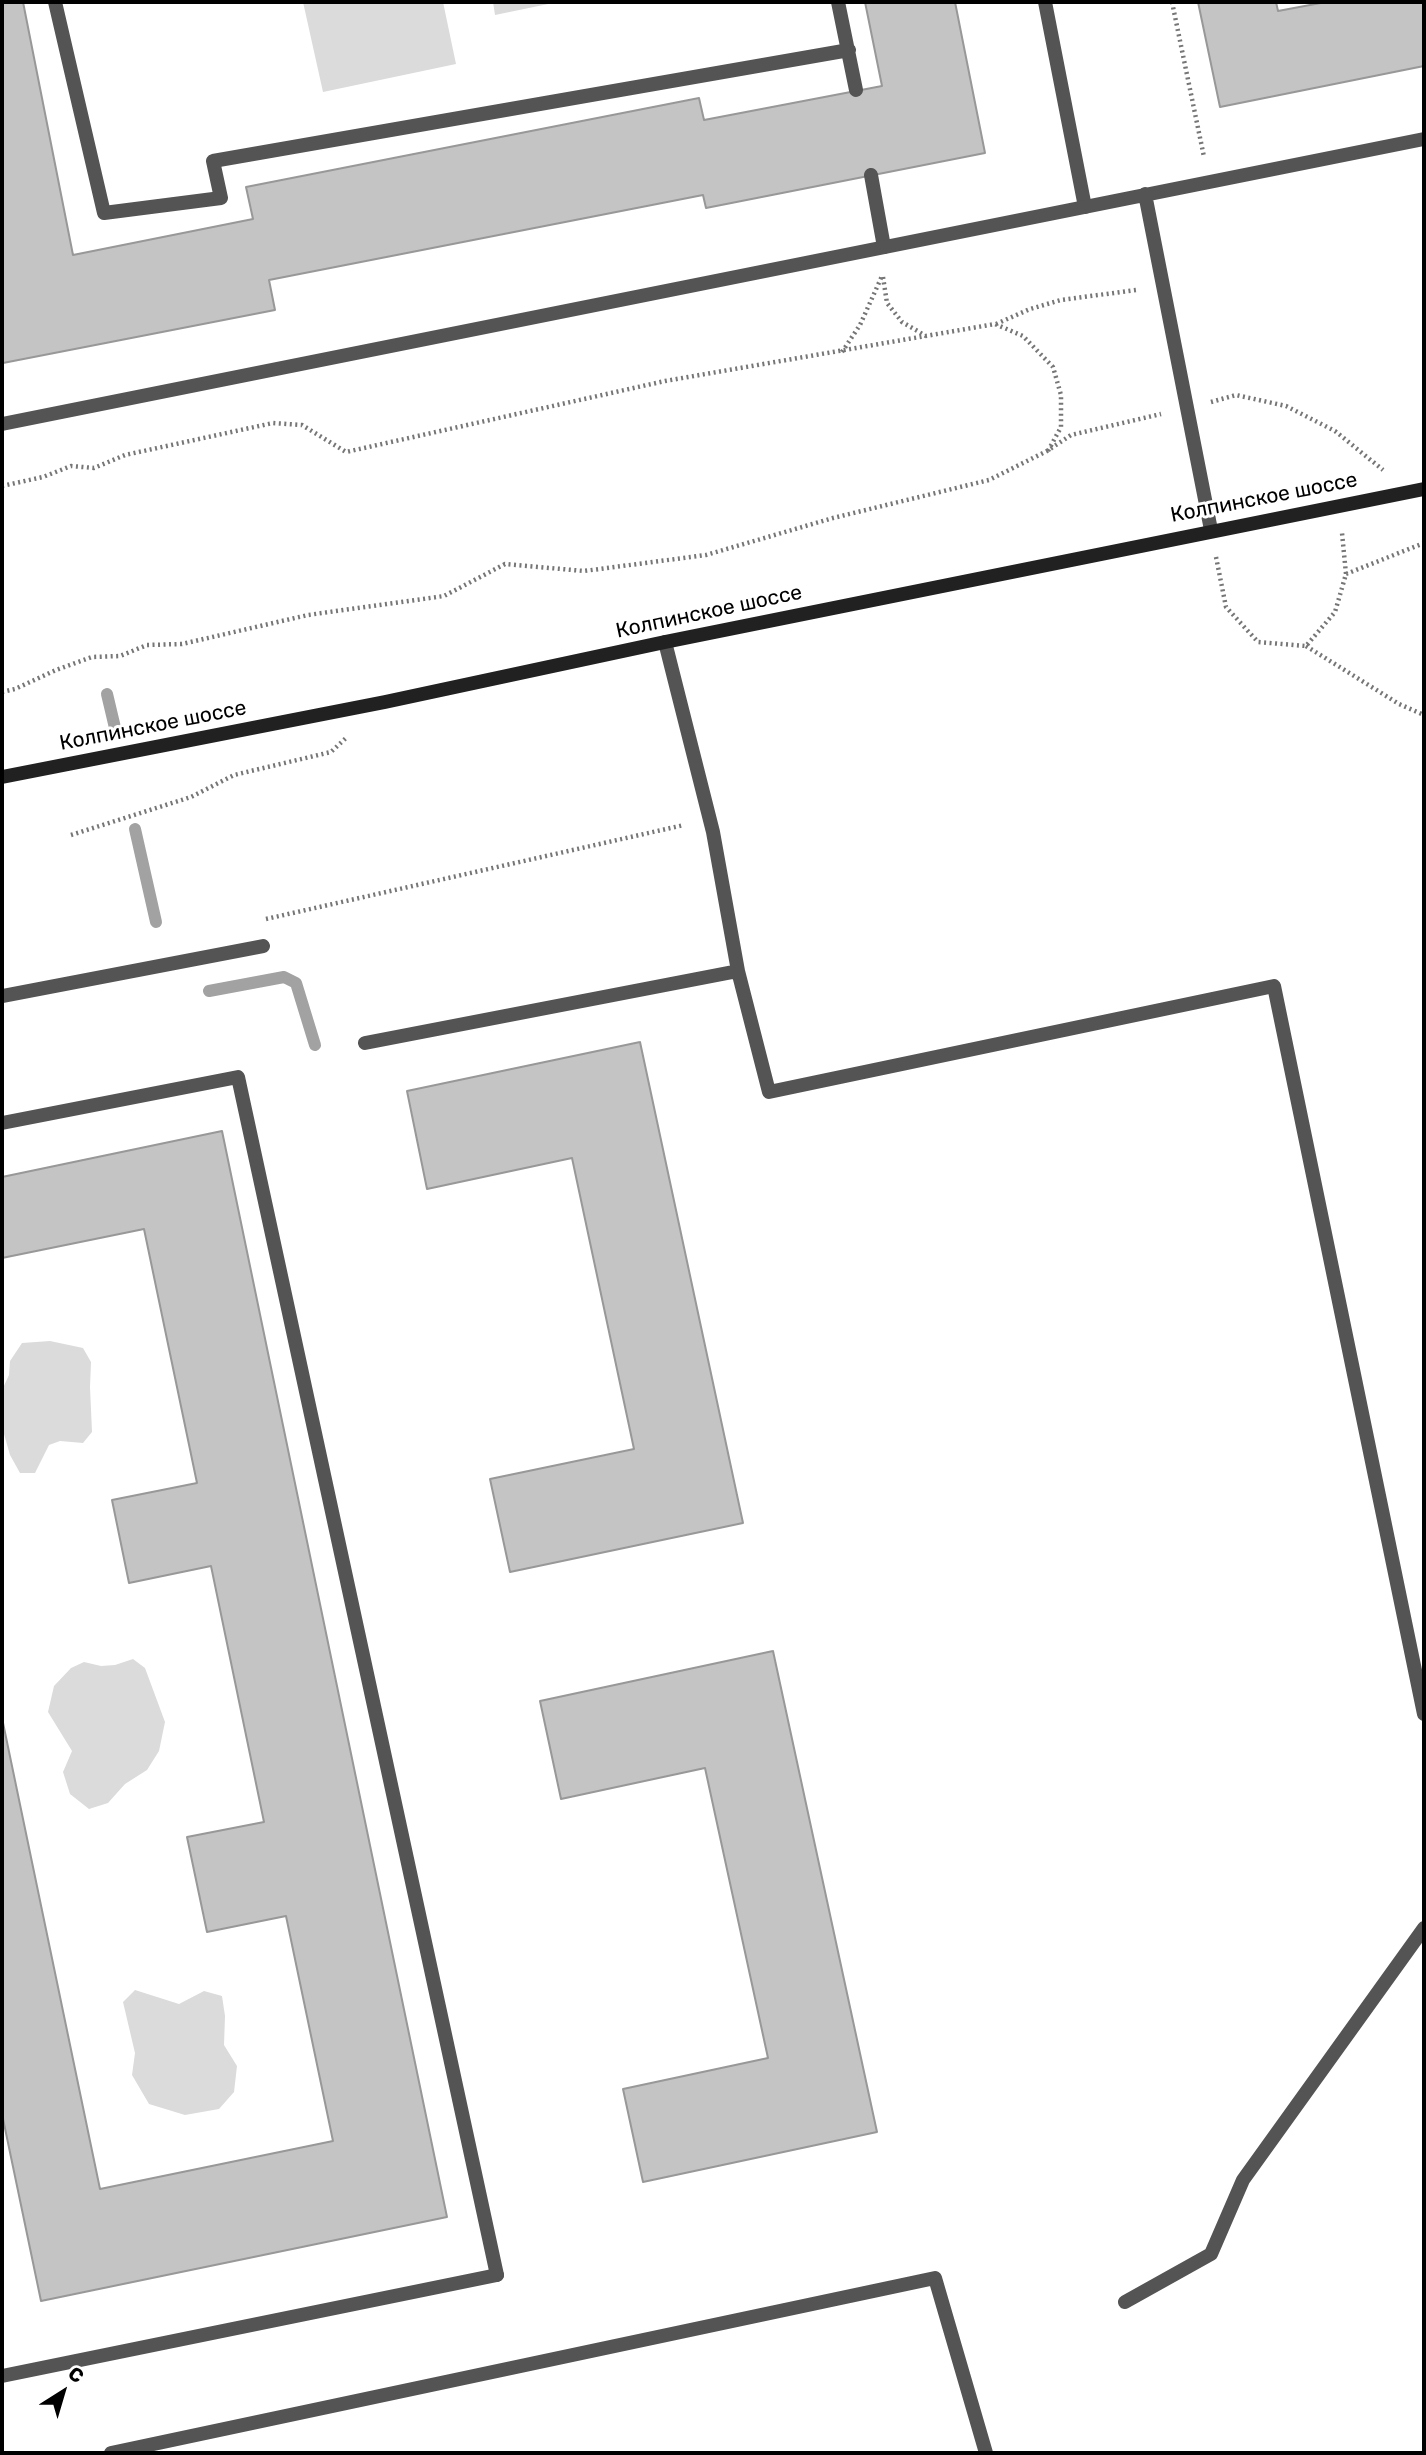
<!DOCTYPE html>
<html>
<head>
<meta charset="utf-8">
<style>
  body { margin:0 }
  #map { position:relative; width:1426px; height:2455px; overflow:hidden; background:#fff; font-family:Rubik,sans-serif }
  canvas { display:block }
  .frame { position:absolute; inset:0; border:4px solid #000; pointer-events:none }
  .north { position:absolute; left:28px; top:2357px; width:70px; height:70px; -webkit-text-stroke:5px #fff; paint-order:stroke; rotate:37deg; font-size:19px; font-weight:700; line-height:28px; text-align:center; color:#000 }
  .north::after { content:''; display:block; margin:auto; width:24px; height:32px; background:#000; clip-path:polygon(50% 0,100% 100%,50% 72%,0 100%) }
</style>
</head>
<body>
<div id="map">
<canvas width="1426" height="2455"></canvas>
<div class="frame"></div>
<div class="north">С</div>
</div>
<script>
const c = document.querySelector('canvas').getContext('2d');
c.lineJoin = 'round';
function fill(path, color) {
  c.fillStyle = color;
  c.fill(path, 'evenodd');
}
function poly(rows) {
  const path = new Path2D();
  for (const r of rows) {
    path.moveTo(r[0], r[1]);
    for (let i = 2; i < r.length; i += 2) path.lineTo(r[i], r[i + 1]);
  }
  return path;
}
function stroke(path, color, width, dash) {
  c.strokeStyle = color;
  c.lineWidth = width;
  c.lineCap = dash ? 'butt' : 'round';
  c.setLineDash(dash || []);
  c.stroke(path);
}
function write(font, color, halo, rows, align = 'center') {
  c.font = font + ' Rubik,sans-serif';
  c.lineWidth = 6;
  c.setLineDash([]);
  c.textBaseline = 'middle';
  c.strokeStyle = halo;
  c.fillStyle = color;
  for (const [text, x, y, turn = 0] of rows) {
    c.save();
    c.translate(x, y);
    c.rotate((+turn || 0) * Math.PI / 180);
    c.textAlign = isNaN(turn) ? turn : align;
    if (halo) c.strokeText(text, 0, 0);
    c.fillText(text, 0, 0);
    c.restore();
  }
}
fill(poly([
  [303,2,443,2,456,64,323,92],
  [493,2,558,2,495,15],
  [50,1341,83,1348,91,1362,90,1387,92,1432,83,1443,60,1441,49,1445,35,1473,20,1473,10,1455,2,1427,2,1390,9,1375,10,1361,22,1343],
  [133,1659,145,1668,165,1722,159,1751,147,1770,125,1784,108,1803,89,1809,70,1794,63,1772,72,1751,48,1712,54,1686,71,1668,84,1662,101,1666,115,1665],
  [135,1990,179,2004,204,1991,222,1996,225,2016,224,2045,237,2066,234,2092,219,2109,185,2115,149,2104,132,2075,135,2053,123,2002]
]), '#dbdbdb');
stroke(poly([
  [107,694,116,732],
  [135,829,156,922],
  [209,991,284,977,296,983,315,1045]
]), '#a2a2a2', 12);
const building = poly([
  [2,2,23,2,73,255,253,219,246,187,699,98,704,120,882,86,865,2,955,2,985,153,706,208,703,195,269,280,275,310,3,363,2,2],
  [1198,2,1276,2,1278,11,1326,2,1424,2,1424,66,1220,107,1198,2],
  [640,1042,743,1523,510,1572,490,1479,634,1449,572,1158,427,1189,407,1091,640,1042],
  [222,1131,447,2217,41,2301,2,2114,2,1718,100,2189,333,2141,286,1916,207,1932,187,1837,264,1822,211,1566,129,1583,112,1500,197,1483,144,1229,2,1258,2,1177,222,1131],
  [773,1651,877,2132,643,2182,623,2089,768,2058,705,1768,561,1799,540,1701,773,1651]
]);
fill(building, '#c4c4c4');
stroke(building, '#989898', 2);
stroke(poly([
  [1172,2,1204,157],
  [883,277,887,303,902,322,926,336],
  [996,324,1030,309,1061,300,1136,290],
  [842,352,860,325,882,276],
  [1211,402,1236,395,1286,406,1335,431,1383,470],
  [2,486,43,477,71,466,94,468,125,455,273,423,302,425,346,452,665,381,995,324,1023,336,1053,367,1061,395,1061,427,1048,451],
  [1216,557,1226,607,1258,642,1306,646,1335,612,1346,574,1342,533],
  [1346,574,1424,543],
  [1306,646,1399,704,1424,715],
  [2,692,15,689,56,670,92,657,120,656,147,645,182,644,308,615,444,596,505,564,584,571,706,555,833,518,989,480,1047,451,1071,435,1161,414],
  [71,835,191,797,234,775,331,752,346,738],
  [266,919,684,825]
]), '#767676', 4.5, [2, 3.5]);
stroke(poly([
  [55,2,104,213,221,198,213,161,849,50],
  [838,2,856,90],
  [1045,2,1085,207],
  [871,175,884,247],
  [665,642,713,832,738,971],
  [2,996,263,946],
  [365,1043,738,971,769,1092,1274,986,1424,1714],
  [2,1123,238,1077,497,2275],
  [1125,2302,1211,2254,1243,2180,1424,1928],
  [111,2453,935,2278,986,2453]
]), '#545454', 14);
stroke(poly([
  [1145,194,1211,530],
  [2,424,1424,139],
  [2,2376,497,2275]
]), '#545454', 14);
stroke(poly([
  [2,777,385,702,665,642,1424,489]
]), '#212121', 14);
write('21px', '#000', '#fff', [
  ["Колпинское шоссе",1264,498,-11],
  ["Колпинское шоссе",709,612,-12],
  ["Колпинское шоссе",153,726,-11]
]);
</script>
</body>
</html>
